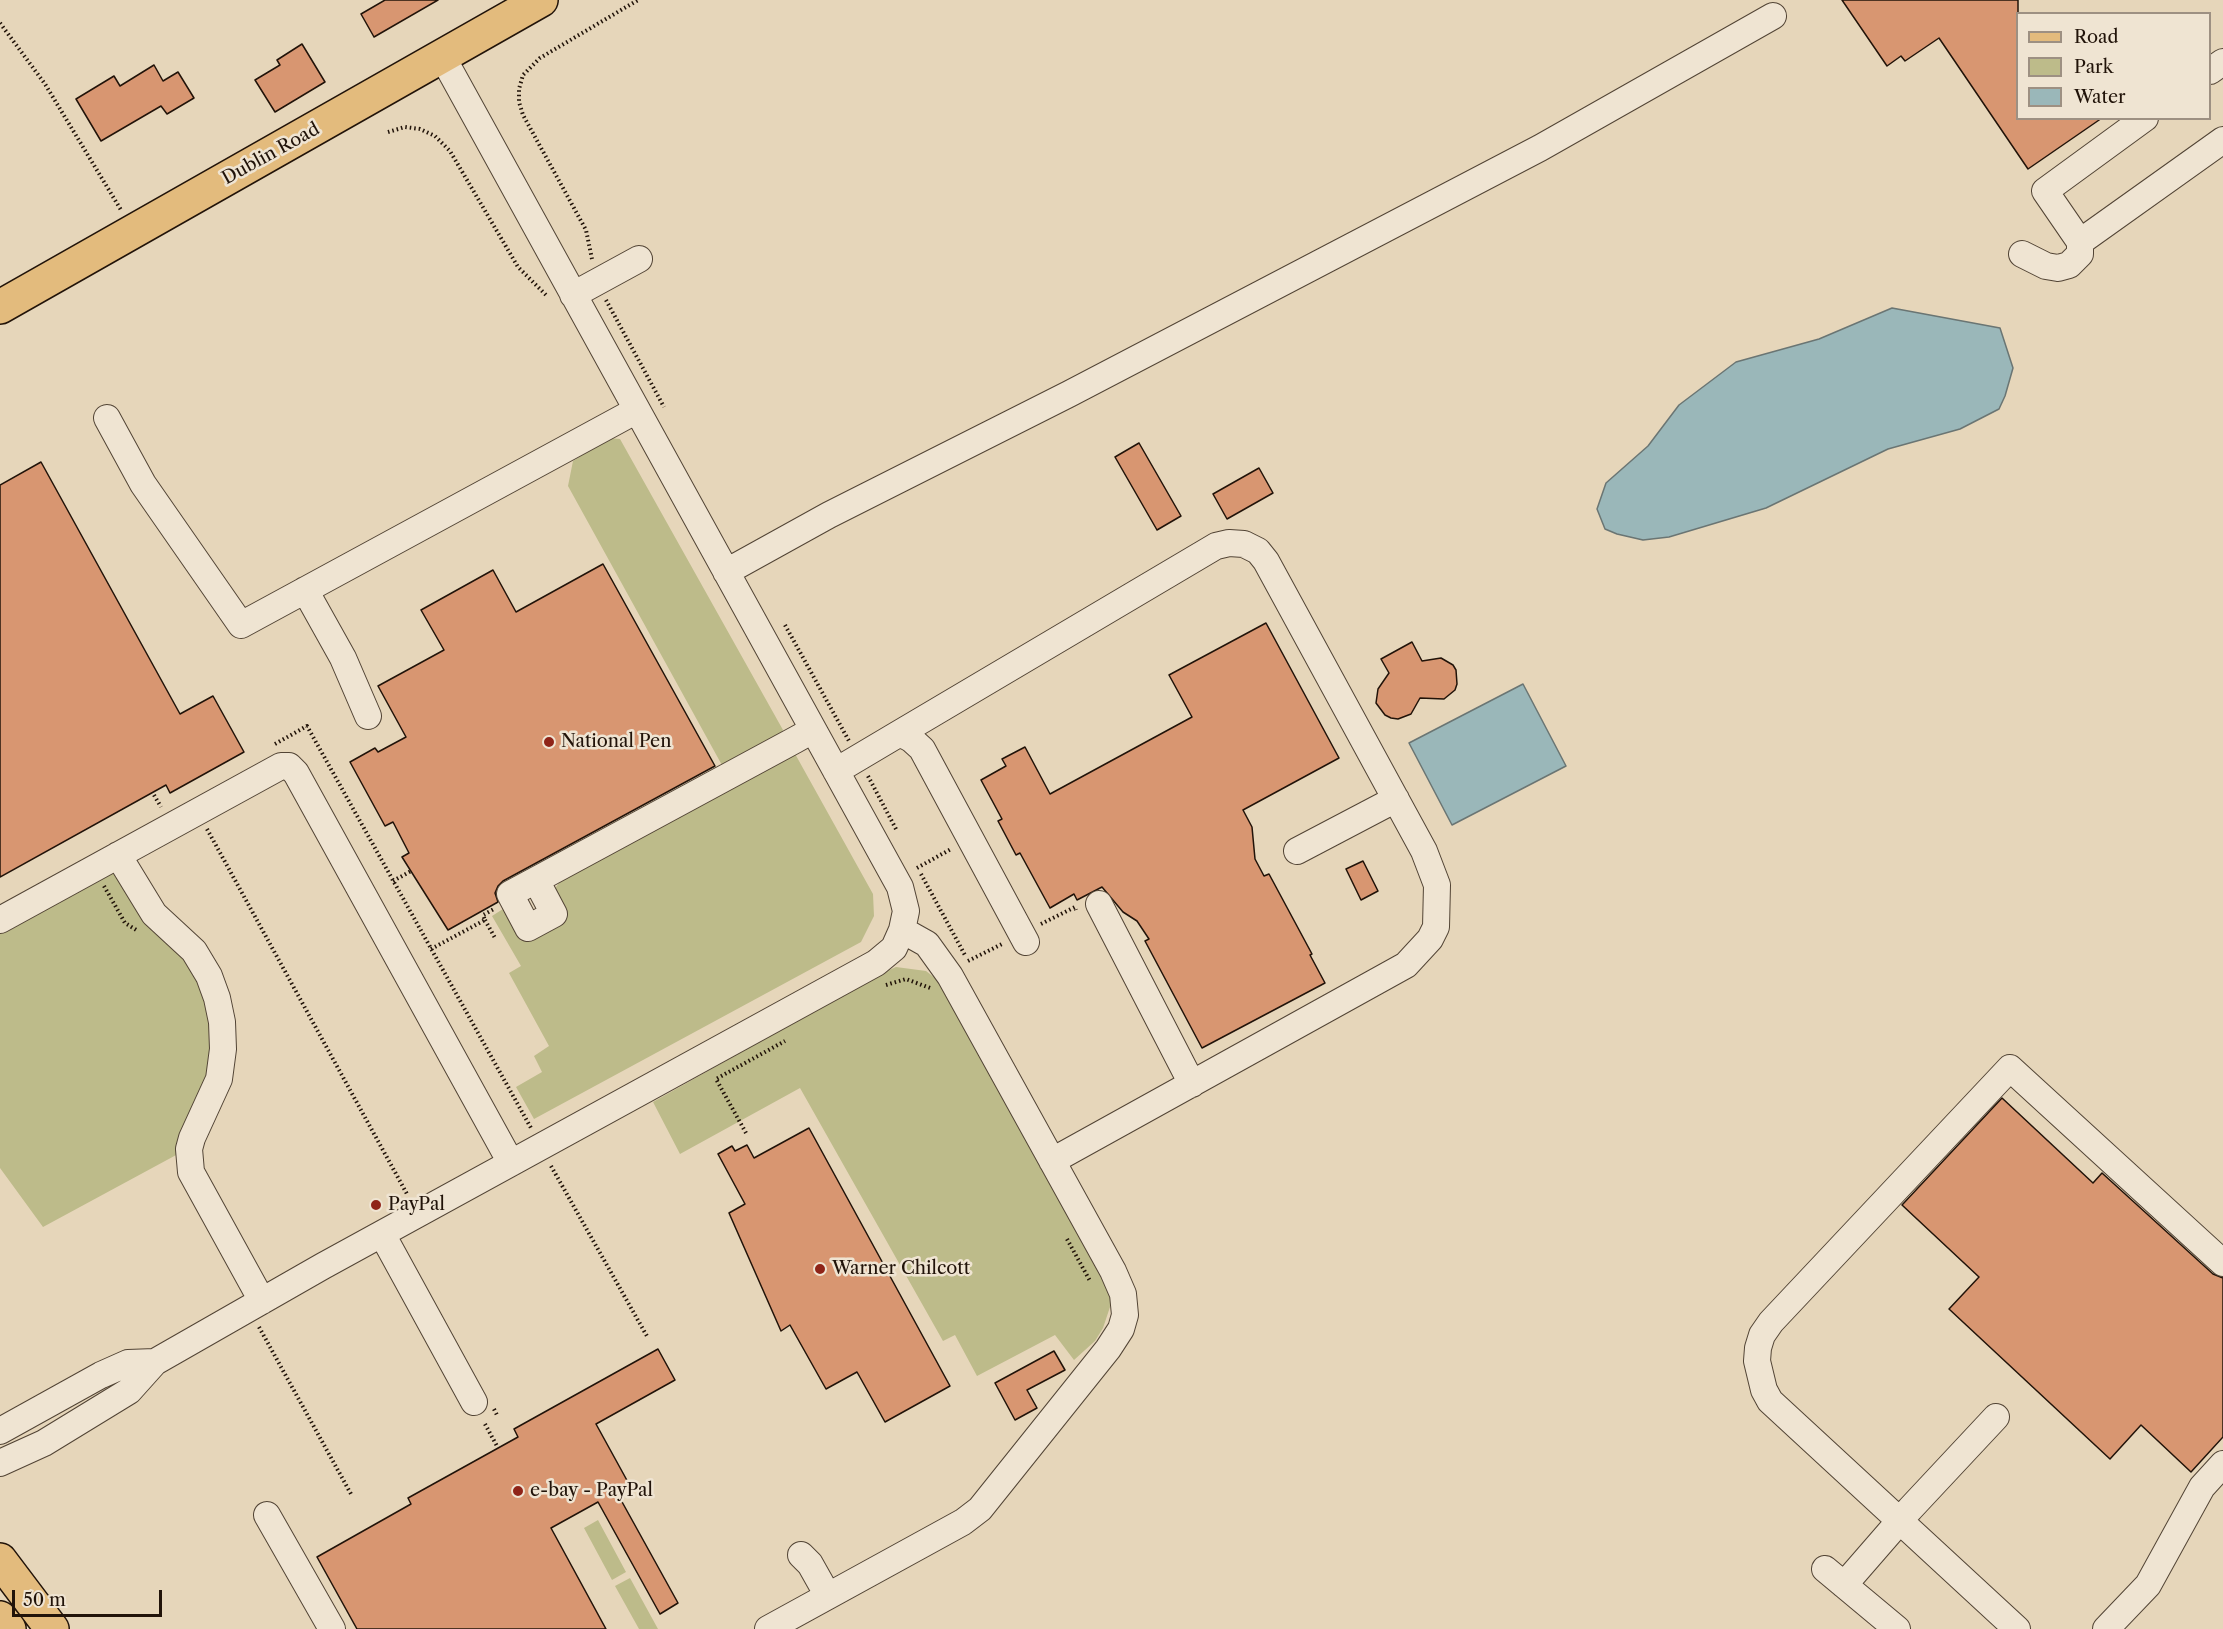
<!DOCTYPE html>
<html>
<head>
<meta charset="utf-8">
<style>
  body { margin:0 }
  #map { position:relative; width:2223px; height:1629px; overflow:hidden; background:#e6d6ba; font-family:"Libre Caslon Text",serif }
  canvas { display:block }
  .legend { position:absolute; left:2016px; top:12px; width:195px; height:108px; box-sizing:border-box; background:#efe4d2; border:2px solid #9d9082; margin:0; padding:8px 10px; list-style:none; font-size:18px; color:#211309 }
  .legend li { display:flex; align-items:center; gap:12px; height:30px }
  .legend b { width:30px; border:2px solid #9d9082 }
  .scale { position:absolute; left:12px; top:1590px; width:150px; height:27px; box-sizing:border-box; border:3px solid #211309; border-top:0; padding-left:8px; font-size:18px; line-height:21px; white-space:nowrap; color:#211309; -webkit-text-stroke:4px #efe4d2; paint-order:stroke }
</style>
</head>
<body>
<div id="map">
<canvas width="2223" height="1629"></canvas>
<ul class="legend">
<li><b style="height:8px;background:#e3bb7d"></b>Road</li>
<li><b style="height:16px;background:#bdbb8a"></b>Park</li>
<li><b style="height:16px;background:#9ab7b9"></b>Water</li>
</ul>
<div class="scale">50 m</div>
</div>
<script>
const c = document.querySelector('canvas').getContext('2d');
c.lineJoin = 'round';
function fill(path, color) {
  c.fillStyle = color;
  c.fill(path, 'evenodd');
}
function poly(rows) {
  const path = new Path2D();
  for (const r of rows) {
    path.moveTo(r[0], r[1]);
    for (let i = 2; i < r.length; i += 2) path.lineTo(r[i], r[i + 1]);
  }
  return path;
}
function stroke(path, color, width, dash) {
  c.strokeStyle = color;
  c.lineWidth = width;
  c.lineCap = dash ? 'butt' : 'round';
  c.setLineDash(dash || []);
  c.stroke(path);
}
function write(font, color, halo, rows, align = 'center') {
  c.font = font + ' "Libre Caslon Text",serif';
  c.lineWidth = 5;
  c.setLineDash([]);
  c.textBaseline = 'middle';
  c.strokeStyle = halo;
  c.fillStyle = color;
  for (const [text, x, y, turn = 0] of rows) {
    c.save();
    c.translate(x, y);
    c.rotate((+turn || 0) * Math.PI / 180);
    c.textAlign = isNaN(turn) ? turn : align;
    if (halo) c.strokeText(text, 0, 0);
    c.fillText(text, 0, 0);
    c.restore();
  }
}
fill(poly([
  [609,438,620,439,783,730,777,740,723,767,568,486,573,461],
  [794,752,873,894,874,916,861,942,534,1119,516,1087,542,1072,534,1056,549,1046,509,973,521,966,492,916,503,909,521,941,566,916,555,894,556,887,562,879],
  [114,867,162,927,204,985,214,1055,178,1154,43,1227,0,1168,0,928],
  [896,967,926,971,940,982,1109,1292,1111,1304,1103,1328,1095,1341,1074,1360,1055,1335,977,1376,955,1335,943,1341,800,1088,680,1154,653,1102,878,975],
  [598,1520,626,1572,612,1580,584,1528],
  [630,1578,658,1629,639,1629,615,1586]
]), '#bdbb8a');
const water = poly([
  [1892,308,2000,328,2013,368,2005,396,1999,409,1960,429,1888,449,1766,508,1669,537,1643,540,1617,534,1605,529,1597,509,1606,483,1648,446,1679,405,1736,362,1819,339,1892,308],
  [1523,684,1566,766,1452,825,1409,743,1523,684]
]);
fill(water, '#9ab7b9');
stroke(water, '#6a7573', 1.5);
const building = poly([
  [385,0,438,0,374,37,361,14,385,0],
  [1842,0,2018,0,2018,118,2102,118,2028,169,1939,38,1905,61,1901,56,1887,66,1842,0],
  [302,44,325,82,275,112,255,80,280,65,277,60,302,44],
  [154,65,163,81,178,72,194,98,167,114,161,106,101,141,76,99,114,76,120,86,154,65],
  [1139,443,1181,516,1157,530,1115,457,1139,443],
  [41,462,180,714,213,696,244,752,170,793,166,785,0,877,0,485,41,462],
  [1259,468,1273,493,1227,519,1213,494,1259,468],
  [603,564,715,766,503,881,498,886,495,893,498,902,448,930,402,857,409,853,393,822,385,826,350,762,375,748,378,752,406,737,378,686,444,650,421,610,493,570,516,612,603,564],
  [1266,623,1339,758,1243,810,1252,827,1255,859,1264,876,1269,874,1312,954,1310,955,1325,983,1202,1048,1145,941,1149,939,1137,921,1123,912,1102,887,1077,900,1074,894,1050,908,1020,853,1016,855,998,821,1002,819,981,780,1006,766,1002,759,1025,747,1050,794,1192,717,1169,675,1266,623],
  [1412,642,1422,661,1441,658,1453,665,1456,670,1457,684,1455,690,1444,699,1420,698,1411,714,1398,719,1391,718,1385,715,1376,703,1378,689,1389,673,1381,659,1412,642],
  [1363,861,1378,891,1361,900,1346,869,1363,861],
  [2002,1098,2093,1183,2102,1173,2213,1274,2223,1278,2223,1437,2191,1472,2141,1425,2110,1459,1949,1309,1979,1277,1902,1205,2002,1098],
  [809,1128,950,1386,885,1422,857,1372,826,1389,790,1325,781,1331,729,1213,745,1204,718,1154,732,1146,735,1151,747,1145,754,1158,809,1128],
  [658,1349,675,1380,596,1424,629,1484,616,1491,678,1603,660,1614,598,1502,551,1528,606,1629,357,1629,317,1557,411,1504,408,1498,518,1437,514,1429,658,1349],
  [1054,1351,1065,1370,1027,1390,1037,1408,1015,1420,995,1383,1054,1351]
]);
fill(building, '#d89671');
stroke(building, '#211309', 1.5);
const minor = poly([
  [2210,71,2223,62],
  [2080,242,2223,140],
  [2022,254,2046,266,2058,268,2069,265,2080,254,2080,242,2045,191,2145,118],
  [573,295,639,259],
  [107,418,143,484,241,625,637,410],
  [726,572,829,515,1069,394,1540,148,1773,16],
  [305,590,343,658,368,716],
  [900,733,1216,546,1229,543,1244,544,1258,551,1266,561,1424,851,1437,885,1436,927,1430,939,1406,965,1052,1161],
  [836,771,900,733,911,739,922,749,1026,942],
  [1297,851,1396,799],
  [118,855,154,914,194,951,209,976,217,998,222,1022,223,1049,219,1079,192,1138,189,1149,191,1172,262,1301],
  [536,880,554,914,528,928,510,894,536,880,795,740,813,730],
  [1099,904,1192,1084],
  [0,920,281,766,289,766,296,773,511,1163],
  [382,1234,474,1402],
  [0,1431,101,1375,128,1363,155,1362],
  [0,1463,44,1443,129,1391,155,1362,323,1266,876,963,894,948,902,930,906,911,900,887,442,56],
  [267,1515,332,1629],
  [801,1555,810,1564,828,1596],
  [1825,1569,1897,1629],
  [1844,1585,1910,1509,1996,1417],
  [768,1629,963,1522,980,1509,1108,1349,1121,1329,1125,1315,1123,1294,1113,1271,950,976,927,944,902,930],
  [2017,1629,1770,1401,1764,1390,1757,1361,1758,1348,1762,1335,1771,1322,2010,1068,2223,1263],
  [2106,1629,2148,1585,2202,1487,2223,1464]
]);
const major = poly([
  [0,307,541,0],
  [0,1560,52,1629],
  [0,1618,9,1629]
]);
stroke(minor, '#524435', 28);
stroke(major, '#211309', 36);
stroke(poly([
  [0,23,45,84,121,210],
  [388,132,405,127,420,129,435,136,450,151,518,267,546,295],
  [592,259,586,230,523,115,519,102,519,89,523,75,540,58,638,0],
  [606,300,664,407],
  [785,625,849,741],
  [275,744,307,726,531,1128],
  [868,776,897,831],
  [154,795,161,807],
  [207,829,407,1194],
  [917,868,951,849],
  [921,874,966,957],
  [393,881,411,871],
  [104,886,125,923,138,931],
  [485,920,495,938],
  [1041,924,1075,907,1076,910],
  [431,949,485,920,483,915,494,909],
  [968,961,1002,944],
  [886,985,906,979,930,988],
  [746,1133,716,1079,785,1041],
  [551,1166,648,1338],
  [1067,1239,1090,1281],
  [259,1327,351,1494],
  [494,1409,498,1417],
  [485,1424,498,1448]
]), '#211309', 4, [1.5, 3]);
stroke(minor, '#efe4d2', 26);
stroke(major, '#e3bb7d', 33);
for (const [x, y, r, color] of [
  [549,742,6,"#8f2418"],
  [376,1205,6,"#8f2418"],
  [820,1269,6,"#8f2418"],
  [518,1491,6,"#8f2418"]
]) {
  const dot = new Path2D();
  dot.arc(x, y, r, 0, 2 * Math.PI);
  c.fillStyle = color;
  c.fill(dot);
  stroke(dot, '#efe4d2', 2);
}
write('18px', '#211309', '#efe4d2', [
  ["Dublin Road",271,154,-29]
]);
write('18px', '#211309', '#efe4d2', [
  ["National Pen",561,742],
  ["PayPal",388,1205],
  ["Warner Chilcott",832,1269],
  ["e-bay - PayPal",530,1491]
], 'left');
</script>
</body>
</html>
